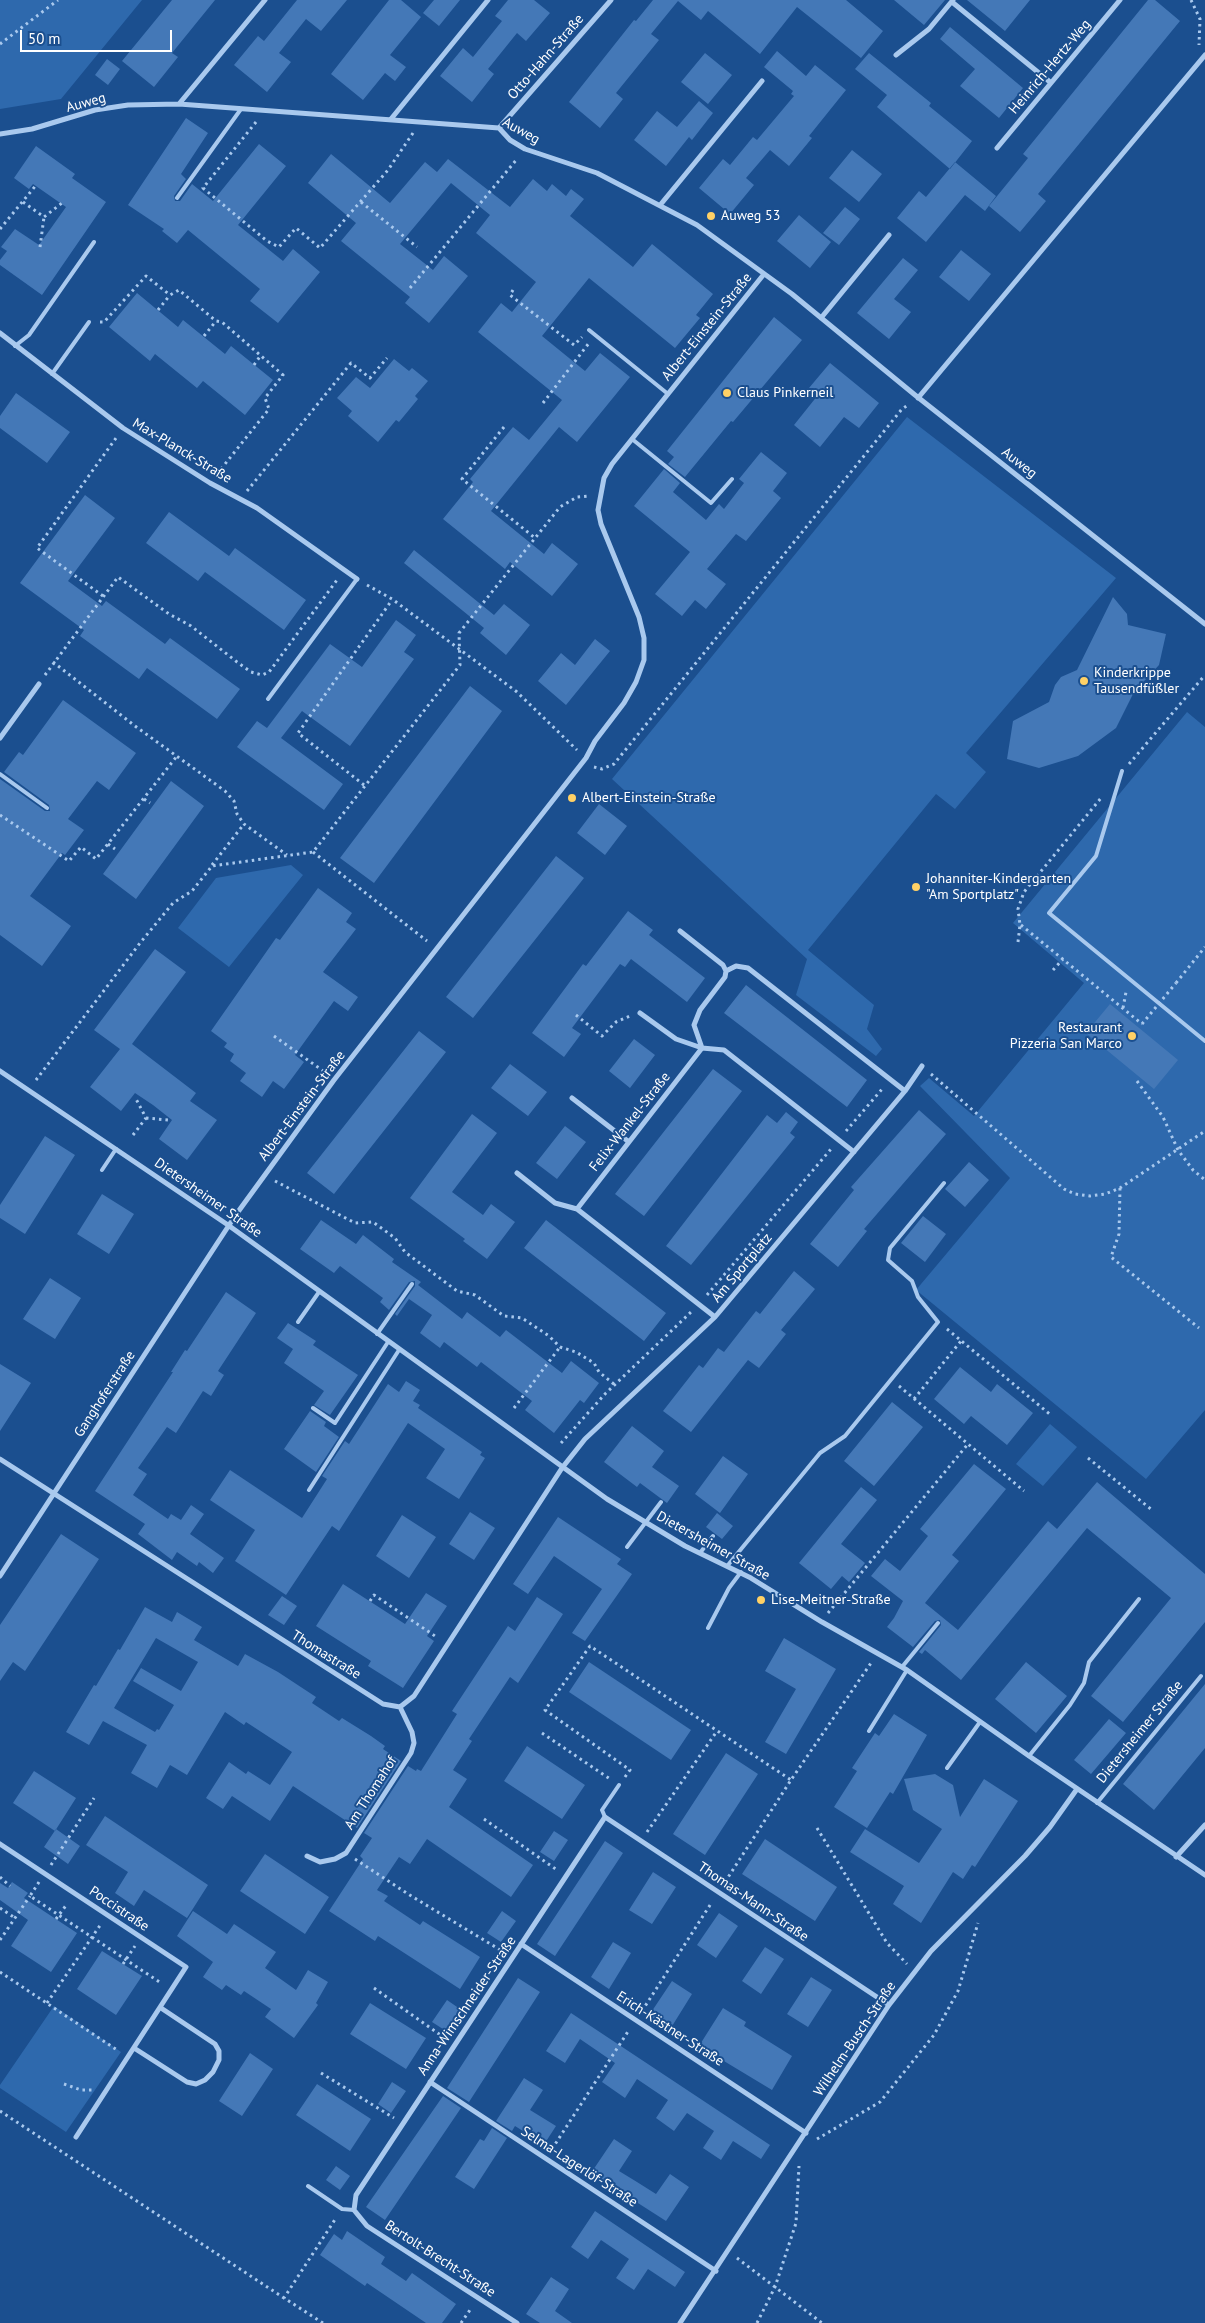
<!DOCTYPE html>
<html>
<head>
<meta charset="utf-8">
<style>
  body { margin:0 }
  #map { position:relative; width:1205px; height:2323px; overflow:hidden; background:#1b4f8f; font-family:"PT Sans",sans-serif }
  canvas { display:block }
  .scale { position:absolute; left:20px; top:30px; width:152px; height:22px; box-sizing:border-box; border:2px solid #fff; border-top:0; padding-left:6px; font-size:15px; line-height:18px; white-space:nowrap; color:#fff; -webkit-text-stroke:4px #1b4f8f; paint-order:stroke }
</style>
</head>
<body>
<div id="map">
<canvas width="1205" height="2323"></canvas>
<div class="scale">50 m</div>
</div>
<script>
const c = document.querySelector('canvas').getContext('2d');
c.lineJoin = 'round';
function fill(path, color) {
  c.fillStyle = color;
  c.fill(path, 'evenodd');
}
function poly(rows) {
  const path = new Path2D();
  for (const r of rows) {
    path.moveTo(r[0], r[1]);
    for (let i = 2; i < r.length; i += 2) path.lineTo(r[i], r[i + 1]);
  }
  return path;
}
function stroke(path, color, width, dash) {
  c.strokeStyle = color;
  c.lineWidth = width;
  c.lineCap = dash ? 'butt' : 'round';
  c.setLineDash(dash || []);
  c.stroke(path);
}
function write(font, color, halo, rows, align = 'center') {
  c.font = font + ' "PT Sans",sans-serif';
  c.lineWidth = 4;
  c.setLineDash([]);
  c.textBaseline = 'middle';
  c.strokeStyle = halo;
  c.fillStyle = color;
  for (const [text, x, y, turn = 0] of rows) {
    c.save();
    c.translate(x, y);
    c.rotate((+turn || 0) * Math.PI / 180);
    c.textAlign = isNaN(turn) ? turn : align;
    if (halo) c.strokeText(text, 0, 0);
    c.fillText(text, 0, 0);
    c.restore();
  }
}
fill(poly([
  [0,0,142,0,61,99,0,109],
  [907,417,1116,578,966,753,986,772,955,809,936,794,808,950,874,1005,867,1029,882,1049,876,1056,796,995,807,959,612,779],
  [1187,712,1205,727,1205,1410,1146,1479,916,1290,1010,1178,920,1086,929,1078,974,1116,1084,983,1013,923],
  [291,865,303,875,229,967,178,928,216,878],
  [1050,1424,1077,1447,1043,1486,1016,1464],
  [54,2006,121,2052,66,2132,0,2088,0,2085]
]), '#2e69ad');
fill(poly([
  [172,0,215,0,172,53,178,57,154,87,122,61],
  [297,0,347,0,321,31,306,19,279,53,291,62,267,92,234,65,258,36,264,41],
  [389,0,401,0,421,17,390,55,406,67,395,81,385,73,363,100,331,74],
  [434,0,460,0,439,26,423,13],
  [508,0,534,0,550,13,526,41,517,33,488,69,494,74,472,102,440,76,463,48,473,57,502,21,495,16],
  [653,0,846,0,883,31,861,58,797,7,760,54,708,11,701,20,678,1,651,34,659,40,616,93,623,99,600,128,569,102,634,20,636,21],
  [894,0,945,0,924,25],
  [967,0,1030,0,1005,31],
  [1148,0,1155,0,1180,21,1038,194,1046,201,1020,232,989,206,1028,158,1023,154],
  [950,27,1023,88,999,118,960,86,975,69,940,39],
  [777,51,806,76,815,65,846,90,809,136,812,138,789,166,770,150,746,178,754,185,730,214,699,188,723,159,730,165,753,137,757,140,794,96,791,94,793,91,764,67],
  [705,53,732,75,708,104,681,82],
  [869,53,931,103,929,106,972,141,950,169,877,107,887,95,855,69],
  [107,59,120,69,108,85,95,75],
  [699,101,713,113,692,140,689,137,666,166,634,140,657,111,677,127],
  [186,118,208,133,181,174,186,179,174,196,175,201,180,201,192,184,213,201,259,144,286,166,238,225,283,261,293,249,320,272,278,323,250,301,260,289,188,230,177,243,162,231,164,229,128,205],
  [36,146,75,174,72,178,106,202,42,295,0,265,0,260,7,251,1,247,15,229,39,245,66,207,33,184,29,189,14,178],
  [852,150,882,174,859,202,829,178],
  [331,154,390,203,425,162,437,172,448,159,510,207,533,179,547,191,552,184,566,196,571,189,584,199,570,216,633,267,652,244,713,294,696,315,700,318,675,348,589,278,542,336,585,371,600,353,630,377,577,442,559,427,491,511,544,554,552,543,578,564,552,596,510,562,505,569,443,519,473,482,470,479,513,427,529,440,562,400,478,332,501,303,512,312,536,282,476,233,490,215,451,183,400,244,433,270,444,256,468,276,429,323,405,303,410,297,341,241,356,223,308,183],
  [955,162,996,196,985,211,965,195,926,242,897,218,919,191,926,197],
  [845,207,860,219,839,245,823,233],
  [799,215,831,242,810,268,777,241],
  [961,250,991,274,969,301,939,277],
  [903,258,918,270,894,299,911,312,889,339,857,313],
  [137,293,178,327,183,320,225,354,231,346,273,380,245,415,203,381,197,388,155,354,150,361,109,327],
  [774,317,802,340,733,422,731,421,685,477,668,464,674,457,667,451],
  [394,359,409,371,412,368,428,381,415,396,418,399,399,422,396,420,378,442,348,416,352,411,337,398,356,377,370,388],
  [830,363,879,403,859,428,844,417,820,447,794,425,818,395,809,388],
  [16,393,70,432,47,463,0,428,0,416],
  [761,452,787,473,773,491,781,498,746,541,736,534,707,569,726,584,706,609,695,600,682,616,655,594,690,552,634,506,664,469,680,483,673,492,706,520,719,504,724,509,744,483,739,479],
  [85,495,115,518,68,581,102,606,106,601,165,644,170,638,240,689,217,719,147,668,139,679,80,636,84,630,20,583],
  [169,512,229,556,235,548,306,600,284,630,205,572,198,581,146,543],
  [414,550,494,615,504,604,530,625,506,655,480,633,484,628,404,563],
  [1113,597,1127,614,1128,625,1166,634,1159,665,1134,692,1116,728,1078,756,1039,768,1007,759,1013,721,1049,702,1055,685,1061,677,1077,670],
  [396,620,416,635,404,652,414,659,350,746,302,711,281,738,343,784,324,810,237,747,257,721,267,728,330,644,362,667],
  [595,639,610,651,566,705,538,681,561,653,575,665],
  [470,686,502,711,374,883,340,858],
  [63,700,136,753,109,790,97,781,68,819,84,830,65,855,62,853,30,896,71,926,42,966,0,935,0,779,45,811,50,811,49,805,4,772,19,752,23,755],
  [171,781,204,806,136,899,103,874],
  [599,804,627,826,605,855,577,833],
  [556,856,584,878,473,1018,446,997],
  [318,888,352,913,346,922,356,929,323,972,358,997,348,1011,334,1001,295,1055,304,1062,284,1089,273,1081,262,1097,240,1081,246,1073,230,1061,234,1054,224,1047,227,1043,211,1031,276,938,280,940],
  [628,911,653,930,649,935,705,978,687,1002,631,959,625,967,620,964,572,1028,581,1034,564,1057,532,1033,583,964,586,966],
  [155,949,186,972,132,1044,196,1093,190,1101,217,1120,187,1160,159,1139,172,1120,153,1105,135,1093,121,1111,90,1087,120,1049,94,1030],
  [746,985,867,1080,847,1107,724,1013],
  [1110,1004,1178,1060,1154,1089,1086,1033],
  [419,1031,446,1052,334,1194,307,1173],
  [634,1039,655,1055,630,1088,609,1071],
  [510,1064,547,1092,528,1116,491,1088],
  [713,1069,742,1091,644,1216,615,1194],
  [919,1110,946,1134,864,1229,867,1231,838,1267,810,1244,854,1190,851,1187],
  [786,1112,798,1122,790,1133,795,1137,691,1265,666,1246,767,1115,777,1123],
  [472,1114,497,1133,452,1192,483,1215,491,1204,515,1222,487,1259,463,1241,465,1239,410,1198],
  [565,1126,586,1142,557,1179,536,1163],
  [45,1136,75,1155,25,1234,0,1218,0,1205],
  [969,1162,989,1180,965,1207,945,1189],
  [102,1194,134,1214,109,1254,77,1234],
  [923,1216,946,1234,925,1262,901,1243],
  [321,1220,356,1244,363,1235,394,1259,392,1262,421,1282,418,1285,462,1319,467,1312,500,1337,506,1330,562,1373,571,1361,599,1383,584,1403,580,1400,554,1433,525,1410,532,1401,481,1362,477,1367,444,1342,440,1348,420,1333,432,1315,409,1299,397,1316,395,1314,415,1286,415,1281,409,1282,389,1310,380,1302,383,1298,340,1266,334,1273,300,1249],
  [546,1220,666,1313,644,1341,524,1248],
  [794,1271,815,1289,781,1330,786,1334,759,1368,748,1360,691,1432,663,1411,699,1365,703,1368,718,1348,724,1352,756,1311,760,1314],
  [50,1278,81,1298,55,1339,23,1319],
  [226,1292,256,1313,218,1371,224,1375,211,1396,203,1391,176,1433,167,1427,138,1468,147,1474,133,1495,168,1519,171,1514,181,1520,191,1505,204,1514,190,1534,224,1558,213,1573,199,1562,197,1566,177,1552,172,1560,138,1534,145,1524,95,1491,173,1372,171,1372,185,1350,187,1351],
  [288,1323,316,1341,313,1345,358,1375,330,1415,314,1405,324,1391,284,1363,293,1349,277,1338],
  [0,1364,31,1383,0,1431],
  [960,1367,991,1392,997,1384,1033,1413,1007,1445,971,1416,964,1424,934,1399],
  [406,1381,420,1390,413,1401,420,1405,418,1408,482,1452,480,1455,485,1458,459,1499,426,1478,445,1449,408,1423,339,1531,332,1526,286,1595,235,1561,255,1530,210,1500,230,1470,302,1518,327,1479,322,1476,345,1441,349,1444,388,1384,399,1392],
  [892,1402,923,1427,874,1486,844,1461],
  [310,1411,326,1422,324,1426,339,1437,316,1472,284,1449],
  [632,1426,664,1451,652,1467,679,1486,667,1503,640,1483,637,1487,604,1462],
  [723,1456,748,1474,720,1513,695,1494],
  [974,1464,1006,1489,952,1555,959,1561,925,1603,958,1630,1048,1521,1057,1529,1097,1482,1205,1574,1205,1622,1123,1722,1091,1696,1171,1598,1087,1528,961,1680,925,1650,922,1654,919,1652,941,1625,940,1620,935,1621,913,1647,887,1627,894,1618,903,1601,871,1576,885,1559,900,1571,928,1536,920,1529],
  [861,1487,877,1500,841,1544,865,1563,849,1582,842,1576,831,1589,799,1563],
  [470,1512,495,1528,474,1560,449,1544],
  [717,1513,733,1526,722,1539,706,1527],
  [402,1515,436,1537,409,1578,376,1556],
  [558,1517,621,1559,617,1564,632,1574,585,1641,572,1633,602,1589,554,1556,528,1594,513,1584],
  [61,1534,99,1559,25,1671,13,1662,0,1681,0,1625],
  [343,1584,405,1624,426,1593,447,1606,427,1636,434,1641,403,1688,368,1666,371,1661,316,1626],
  [282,1596,297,1606,284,1625,268,1615],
  [537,1597,563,1614,518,1683,510,1677,469,1739,472,1741,453,1770,467,1779,449,1807,533,1865,511,1897,427,1839,410,1864,399,1857,377,1890,388,1896,384,1901,420,1925,423,1921,480,1957,460,1989,378,1936,375,1941,329,1911,363,1859,360,1856,372,1838,364,1833,408,1766,416,1771,417,1769,421,1771,457,1714,452,1711,508,1626,515,1631],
  [145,1607,172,1622,177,1612,202,1627,194,1640,238,1666,245,1654,278,1672,316,1697,312,1703,339,1721,342,1718,371,1736,385,1746,383,1749,401,1761,357,1828,293,1786,270,1821,232,1796,223,1809,206,1798,229,1762,246,1774,248,1771,270,1785,292,1752,246,1722,244,1725,225,1712,187,1775,170,1765,157,1788,131,1773,147,1745,103,1721,89,1745,66,1732,94,1685,96,1686,118,1649,120,1650],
  [156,1638,198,1662,181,1691,141,1668,133,1681,174,1705,159,1730,157,1729,155,1732,114,1708],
  [784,1638,836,1669,786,1754,765,1742,796,1689,765,1671],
  [589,1662,691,1730,671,1760,569,1692],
  [1026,1662,1067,1696,1036,1733,995,1699],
  [1205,1684,1205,1748,1154,1810,1123,1784],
  [894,1714,927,1735,893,1794,890,1792,867,1828,834,1807,857,1771,852,1768,875,1733,879,1736],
  [1109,1719,1126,1733,1091,1774,1074,1760],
  [527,1746,585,1785,562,1819,504,1781],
  [726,1753,758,1774,705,1855,673,1834],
  [34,1771,76,1798,55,1831,13,1803],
  [935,1774,953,1785,960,1817,984,1779,1018,1801,975,1867,972,1865,963,1879,953,1872,921,1923,893,1904,904,1886,850,1852,865,1829,919,1863,942,1829,913,1810,904,1779],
  [105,1816,208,1885,187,1918,144,1890,134,1906,115,1893,128,1872,86,1845],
  [56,1829,80,1846,68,1864,44,1847],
  [554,1831,568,1840,554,1861,540,1852],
  [765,1839,837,1887,815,1921,742,1874],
  [605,1841,623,1853,555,1956,537,1944],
  [265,1854,329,1897,305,1934,240,1891],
  [653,1872,676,1887,652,1924,629,1910],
  [12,1882,28,1893,24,1898,77,1933,51,1972,11,1946,28,1920,0,1900,0,1883,8,1888],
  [193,1911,227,1934,234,1924,276,1952,265,1968,296,1990,308,1970,328,1982,316,2003,318,2005,294,2038,265,2017,271,2009,244,1991,241,1995,226,1985,222,1990,203,1977,213,1962,177,1936],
  [502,1911,516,1921,501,1942,487,1933],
  [719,1913,738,1926,716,1958,697,1945],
  [613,1942,631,1953,609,1989,591,1977],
  [765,1947,784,1959,761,1994,742,1981],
  [102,1951,142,1976,116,2015,77,1989],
  [811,1977,832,1990,808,2027,787,2014],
  [518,1978,540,1992,469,2102,447,2088],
  [672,1981,692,1994,669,2031,648,2017],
  [447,2000,460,2009,446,2031,432,2022],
  [370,2003,426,2038,406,2069,350,2034],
  [723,2008,746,2022,744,2026,792,2056,772,2090,699,2046],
  [571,2013,770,2145,761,2159,733,2141,721,2160,703,2148,714,2131,687,2113,674,2131,656,2118,668,2100,637,2079,625,2098,602,2082,615,2063,580,2039,565,2063,546,2051],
  [250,2053,273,2069,242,2116,219,2101],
  [524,2078,543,2090,530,2110,556,2126,545,2143,542,2143,515,2126,512,2131,496,2121],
  [392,2082,406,2091,391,2113,378,2104],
  [317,2084,371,2119,350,2151,296,2115],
  [443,2096,461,2108,385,2220,366,2207],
  [492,2128,507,2138,474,2189,455,2177,480,2139,484,2141],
  [614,2139,632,2151,619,2171,637,2182,656,2194,670,2174,689,2187,666,2221,591,2173],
  [336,2166,350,2176,340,2190,326,2180],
  [595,2211,685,2272,675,2287,648,2269,634,2290,616,2278,629,2259,601,2240,588,2259,571,2247],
  [347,2231,385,2257,381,2264,406,2281,412,2273,456,2304,442,2323,426,2323,367,2283,365,2286,320,2255,334,2234,342,2240],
  [551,2277,569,2289,555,2311,572,2323,540,2323,526,2314]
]), '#4478b7');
stroke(poly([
  [1191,0,1200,19,1199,45],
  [0,44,58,0],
  [256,122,203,188,267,241,279,247,296,228,320,248,388,170,413,133],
  [23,202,44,217,62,203],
  [361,202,417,247],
  [0,229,37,184],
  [40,247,44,217],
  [410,288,517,159],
  [513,290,510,295,574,345,582,337],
  [158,310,170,295],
  [100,322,104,322,146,276,170,295,179,290,216,321,222,322,283,375,265,398,269,409,217,474],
  [204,336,216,321],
  [254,365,261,355],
  [543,403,589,343],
  [504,427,462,479,535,538],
  [247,491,351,363,370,378,387,358],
  [367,585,392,599,517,692,577,750],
  [103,596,37,548,116,438],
  [53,662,135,726,225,791,234,801,237,814,244,824,287,855],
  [45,675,118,577,169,614,191,626,237,662,251,672,262,675,269,672,337,580],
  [1129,764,1205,675],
  [594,767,602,769,614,764,902,409,908,405],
  [364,785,298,733,392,600],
  [144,799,150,803],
  [0,815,69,861,81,847,96,859,177,756],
  [108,844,115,849],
  [313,852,427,941],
  [212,865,244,824],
  [1021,925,1142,1024],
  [1018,942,1020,925,1018,909,1024,892,1101,798],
  [1053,970,1063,959],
  [1176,983,1205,947],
  [1123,1008,1126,992],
  [576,1015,602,1036,616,1022,630,1016],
  [274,1036,326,1073],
  [931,1074,1064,1189,1075,1194,1090,1196,1105,1194,1120,1188,1205,1131],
  [36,1080,140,943,173,903,192,891,212,866,313,852,460,665,459,633,560,507,577,497,589,496],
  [1137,1081,1163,1117,1178,1150,1193,1170,1205,1180],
  [146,1118,168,1120],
  [846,1131,883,1088],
  [133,1135,146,1118,135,1097],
  [275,1181,355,1223,373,1222,395,1238,405,1252,457,1291,475,1295,504,1316,522,1318,549,1336,560,1347,576,1352,594,1363,599,1372,615,1385],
  [1120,1188,1119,1234,1111,1257,1199,1328],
  [707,1295,831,1149],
  [947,1329,1052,1416],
  [899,1386,1024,1491],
  [914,1399,961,1341],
  [514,1408,560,1347],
  [561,1443,605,1394,691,1312],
  [1088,1458,1152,1510],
  [370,1601,374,1595,438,1638],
  [828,1613,968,1444],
  [542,1733,610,1779],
  [625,1777,630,1770,545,1710,590,1646,791,1780],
  [484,1819,557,1870],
  [817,1828,887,1943,907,1964],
  [647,1832,717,1731],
  [355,1859,408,1894,502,1951],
  [51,1865,94,1798],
  [0,1877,10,1886],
  [39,1882,30,1896,161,1983],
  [725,1882,791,1780,871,1663],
  [0,1908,15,1918],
  [56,1919,67,1904],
  [0,1940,30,1896],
  [123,1964,135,1946],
  [0,1972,117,2050],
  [374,1988,446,2039],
  [47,2003,101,1924],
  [642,2011,712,1902],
  [321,2073,394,2118],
  [64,2084,81,2090,92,2090],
  [0,2111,284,2298],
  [817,2139,880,2102,934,2035,958,1991,978,1923],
  [552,2149,629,2030],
  [737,2258,822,2323],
  [323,2323,284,2298,336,2218],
  [461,2323,472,2307],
  [757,2323,775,2287,796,2223,799,2166]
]), '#a9c9ee', 3, [2.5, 4]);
stroke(poly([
  [177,198,241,109],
  [589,330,668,394],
  [15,346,29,335,94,242],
  [52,374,89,322],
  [632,439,711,503,732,479],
  [268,699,357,579],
  [1122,771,1096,856,1049,913,1205,1041],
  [0,774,47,808],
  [102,1170,116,1149],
  [298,1322,319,1292],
  [377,1334,412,1284],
  [313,1408,335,1423,388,1342],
  [309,1490,399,1350],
  [627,1547,661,1502],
  [700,1553,713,1536],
  [728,1565,820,1453,845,1436,938,1322,918,1297,912,1281,888,1260,890,1248,944,1183],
  [708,1628,729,1588,741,1572],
  [902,1667,938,1623],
  [869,1731,907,1670],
  [1029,1756,1070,1705,1084,1683,1089,1662,1139,1599],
  [947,1768,980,1722],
  [1097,1803,1201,1676],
  [605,1817,602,1810,619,1785],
  [308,2186,342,2209,354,2210]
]), '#a9c9ee', 4);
stroke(poly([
  [952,2,1050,82],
  [896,55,929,29,953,0],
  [179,104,265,0],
  [391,119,488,0],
  [499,128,611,0],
  [0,134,32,129,95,110,128,105,179,104,499,128,510,140,525,149,597,173,697,225,792,294,915,395,1205,624],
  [997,148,1120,0],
  [661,204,762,81],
  [821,318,889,235],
  [0,333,123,428,210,483,257,508,357,579],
  [918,398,1205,55],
  [0,738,39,684],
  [680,931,723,965,726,971,725,977,700,1010,694,1025,702,1048],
  [726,971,736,966,748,968,905,1091],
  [640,1013,676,1039,702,1048],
  [0,1071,228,1225,607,1499,685,1546,751,1578,822,1622,907,1670,1029,1756,1205,1875],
  [572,1098,629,1142],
  [517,1173,555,1203,577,1209,715,1317],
  [577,1209,702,1048,724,1050,854,1152],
  [0,1459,383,1704,400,1707,414,1696,562,1468,585,1439,715,1317,905,1091,922,1066],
  [0,1576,235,1216,334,1080,586,758,595,741,624,703,636,682,644,660,644,638,639,617,601,524,598,510,604,478,612,464,764,274],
  [0,1844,186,1967,76,2137],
  [307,1856,320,1862,335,1859,346,1853,411,1753,414,1743,412,1732,400,1707],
  [1176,1857,1205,1825],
  [521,1944,806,2133],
  [134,2048,187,2082,196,2084,205,2080,213,2072,219,2060,219,2051,215,2044,161,2008],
  [430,2082,716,2271],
  [517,2323,367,2226,354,2210,356,2195,605,1817,889,2005],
  [680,2323,889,2005,931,1951,1025,1856,1050,1827,1077,1789]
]), '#a9c9ee', 5);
stroke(poly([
  [1142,1024,1176,983]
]), '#a9c9ee', 3, [2.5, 4]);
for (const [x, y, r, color] of [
  [711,216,5,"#ffd166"],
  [727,393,5,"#ffd166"],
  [1084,681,5,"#ffd166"],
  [572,798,5,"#ffd166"],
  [916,887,5,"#ffd166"],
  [1132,1036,5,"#ffd166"],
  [761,1600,5,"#ffd166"]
]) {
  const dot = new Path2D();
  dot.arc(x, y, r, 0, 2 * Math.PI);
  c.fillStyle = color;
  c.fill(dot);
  stroke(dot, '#1b4f8f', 2);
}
write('14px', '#fff', '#1b4f8f', [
  ["Otto-Hahn-Straße",546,57,-49],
  ["Heinrich-Hertz-Weg",1050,67,-50],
  ["Auweg",86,103,-15],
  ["Auweg",521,131,29],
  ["Albert-Einstein-Straße",707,327,-51],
  ["Max-Planck-Straße",182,451,31],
  ["Auweg",1019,463,38],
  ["Albert-Einstein-Straße",302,1106,-53],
  ["Felix-Wankel-Straße",630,1122,-52],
  ["Dietersheimer Straße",208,1198,35],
  ["Am Sportplatz",742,1268,-50],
  ["Ganghoferstraße",105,1394,-57],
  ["Dietersheimer Straße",713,1546,29],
  ["Thomastraße",326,1655,32],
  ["Dietersheimer Straße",1140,1732,-51],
  ["Am Thomahof",371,1793,-57],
  ["Thomas-Mann-Straße",753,1902,34],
  ["Poccistraße",119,1909,34],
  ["Anna-Wimschneider-Straße",467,2006,-56],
  ["Erich-Kästner-Straße",670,2029,33],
  ["Wilhelm-Busch-Straße",855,2039,-56],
  ["Selma-Lagerlöf-Straße",579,2167,33],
  ["Bertolt-Brecht-Straße",440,2259,33]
]);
write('14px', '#fff', '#1b4f8f', [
  ["Auweg 53",721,216],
  ["Claus Pinkerneil",737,393],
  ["Kinderkrippe",1094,673],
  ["Tausendfüßler",1094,689],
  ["Albert-Einstein-Straße",582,798],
  ["Johanniter-Kindergarten",926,879],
  ["\"Am Sportplatz\"",926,895],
  ["Restaurant",1122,1028,"right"],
  ["Pizzeria San Marco",1122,1044,"right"],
  ["Lise-Meitner-Straße",771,1600]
], 'left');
</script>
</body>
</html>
